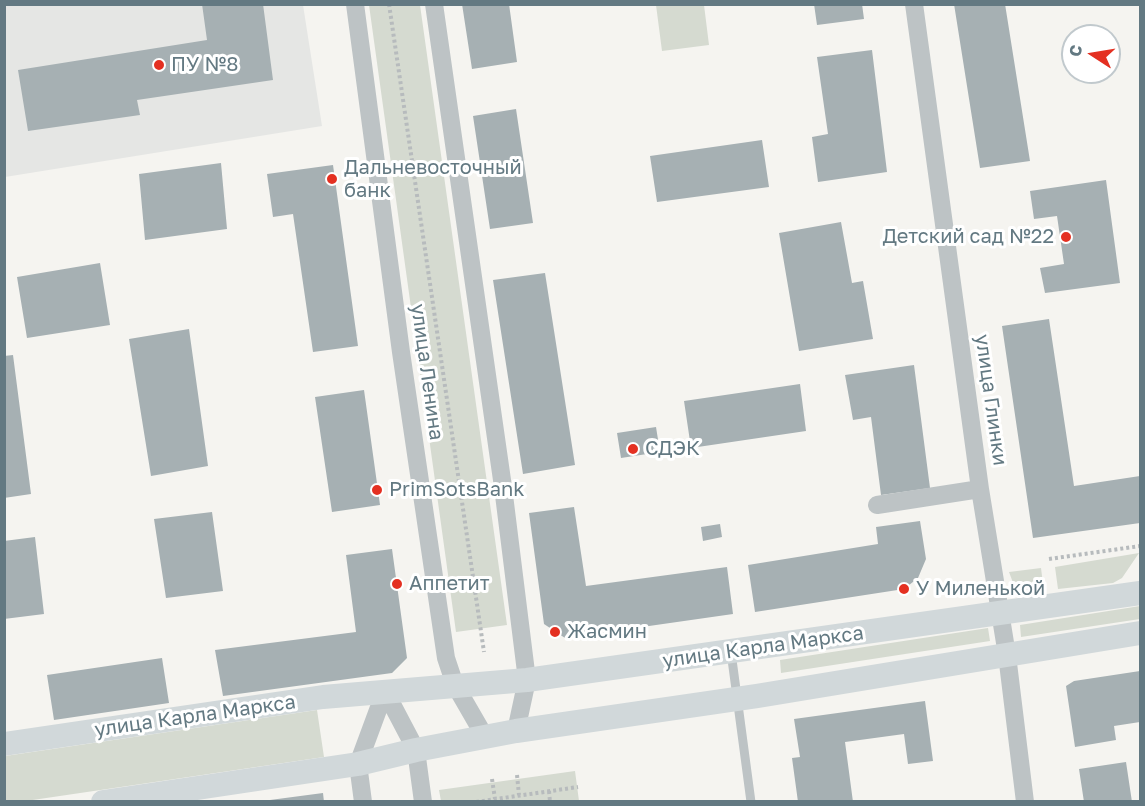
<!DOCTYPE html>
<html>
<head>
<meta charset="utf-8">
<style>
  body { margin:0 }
  #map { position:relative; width:1145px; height:806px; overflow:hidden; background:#f5f4f0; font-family:"Golos Text",sans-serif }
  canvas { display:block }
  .frame { position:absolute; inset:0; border:6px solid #637982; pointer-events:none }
  .north { position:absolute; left:1061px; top:24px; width:60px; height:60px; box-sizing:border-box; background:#fff; border:2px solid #c1c9cd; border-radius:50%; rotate:282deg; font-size:16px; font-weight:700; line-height:24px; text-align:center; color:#637982 }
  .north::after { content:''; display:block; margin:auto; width:21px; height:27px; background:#e43021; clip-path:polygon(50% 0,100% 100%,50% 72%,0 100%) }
</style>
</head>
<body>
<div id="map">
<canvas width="1145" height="806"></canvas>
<div class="frame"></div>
<div class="north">С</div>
</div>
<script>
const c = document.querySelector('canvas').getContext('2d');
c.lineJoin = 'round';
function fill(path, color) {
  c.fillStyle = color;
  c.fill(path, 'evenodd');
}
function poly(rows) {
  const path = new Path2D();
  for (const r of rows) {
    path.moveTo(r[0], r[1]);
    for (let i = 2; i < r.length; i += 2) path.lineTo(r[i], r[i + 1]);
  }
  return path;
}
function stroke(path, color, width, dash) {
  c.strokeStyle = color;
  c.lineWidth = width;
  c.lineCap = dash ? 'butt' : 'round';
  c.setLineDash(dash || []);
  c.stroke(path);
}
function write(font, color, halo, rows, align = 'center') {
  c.font = font + ' "Golos Text",sans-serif';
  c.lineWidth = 6;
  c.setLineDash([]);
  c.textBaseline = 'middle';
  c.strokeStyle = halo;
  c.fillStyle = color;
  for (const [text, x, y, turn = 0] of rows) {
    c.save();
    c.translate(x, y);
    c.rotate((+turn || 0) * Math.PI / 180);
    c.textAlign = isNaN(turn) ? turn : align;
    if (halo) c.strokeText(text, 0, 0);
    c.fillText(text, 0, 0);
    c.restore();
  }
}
fill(poly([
  [5,5,303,5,322,126,5,177]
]), '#e5e6e4');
fill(poly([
  [369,5,420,5,507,625,456,632],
  [656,5,704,5,709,45,662,51],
  [1139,553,1122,578,1113,583,1058,589,1055,567],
  [1041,568,1044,592,1021,593,1015,588,1009,572],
  [1140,606,1140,619,1021,637,1020,625],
  [988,628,990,641,781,673,780,660],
  [317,710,324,757,26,801,5,802,5,756],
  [575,771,579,801,441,801,439,790]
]), '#d5dad0');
fill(poly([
  [202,4,263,4,273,80,137,100,140,115,28,131,18,70,207,40],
  [462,4,509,4,517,62,472,69],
  [814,4,862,4,864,19,817,25],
  [954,4,1005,4,1030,161,980,168],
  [872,50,887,172,818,182,812,137,828,134,817,57],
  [516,109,533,223,490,229,473,116],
  [762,140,769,187,657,202,650,156],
  [221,163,227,229,145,240,139,174],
  [333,165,358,346,313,352,293,214,273,217,267,174],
  [1106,180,1120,283,1045,293,1040,268,1064,264,1057,216,1034,219,1030,191],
  [841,222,852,283,863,281,873,339,799,351,779,233],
  [100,263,110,325,27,338,17,277],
  [545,273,575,465,523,474,493,280],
  [1049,319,1074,486,1140,476,1140,523,1033,538,1002,326],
  [189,329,208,466,151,476,129,339],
  [13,355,31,494,4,498,4,356],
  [914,365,930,488,881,495,871,417,853,420,845,375],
  [800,384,806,431,691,448,684,401],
  [364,390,380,505,332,512,315,397],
  [656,427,660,452,621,458,617,433],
  [574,507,586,586,727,567,733,614,565,638,544,624,529,513],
  [212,512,223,591,166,598,154,519],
  [920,521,926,559,918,578,904,589,755,612,748,565,878,544,876,527],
  [720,524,722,537,703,541,701,527],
  [35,537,44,614,4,619,4,541],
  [392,549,407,658,392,673,223,696,215,650,356,632,346,555],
  [162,658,169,703,54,720,47,675],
  [1140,671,1140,722,1114,726,1116,740,1075,747,1066,686,1074,681],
  [925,701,933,761,908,764,904,734,845,742,853,802,798,802,792,758,800,757,794,719],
  [1126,762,1132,802,1084,802,1079,769],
  [323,793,324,802,270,802,270,800]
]), '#a6b0b3');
stroke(poly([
  [389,4,484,652],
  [1049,559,1140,546],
  [517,775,519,795],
  [492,779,495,799],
  [549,791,550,802],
  [476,802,578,787]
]), '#b7bbbd', 4, [3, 3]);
stroke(poly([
  [731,652,751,802]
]), '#bdc3c5', 9);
stroke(poly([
  [355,4,401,352,446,658,455,685,485,737],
  [434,4,503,487,527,680,516,731],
  [914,4,980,489,1007,655,1025,802],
  [877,505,980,489],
  [385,691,416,750,423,802],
  [363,802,358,764,385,691]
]), '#bdc3c5', 18);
stroke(poly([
  [4,744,323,697,527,680,1140,593],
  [103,802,358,764,416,750,516,731,757,696,1140,633]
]), '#d1d8da', 24);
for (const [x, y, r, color] of [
  [159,65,6,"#e43021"],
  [332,179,6,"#e43021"],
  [1066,237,6,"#e43021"],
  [633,449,6,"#e43021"],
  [377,490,6,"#e43021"],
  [397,584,6,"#e43021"],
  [904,589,6,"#e43021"],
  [555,632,6,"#e43021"]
]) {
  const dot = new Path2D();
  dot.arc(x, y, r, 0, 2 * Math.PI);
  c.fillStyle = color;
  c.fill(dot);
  stroke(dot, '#fff', 2);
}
write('20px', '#637982', '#fff', [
  ["ПУ №8",171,65],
  ["Дальневосточный",344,168],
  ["банк",344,191],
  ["Детский сад №22",1054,237,"right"],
  ["СДЭК",645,449],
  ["PrimSotsBank",389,490],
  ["Аппетит",409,584],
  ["У Миленькой",916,589],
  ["Жасмин",567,632]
], 'left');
write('20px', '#637982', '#fff', [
  ["улица Ленина",427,372,82],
  ["улица Глинки",991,400,82],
  ["улица Карла Маркса",763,647,-8],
  ["улица Карла Маркса",195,716,-8]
]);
</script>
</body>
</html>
